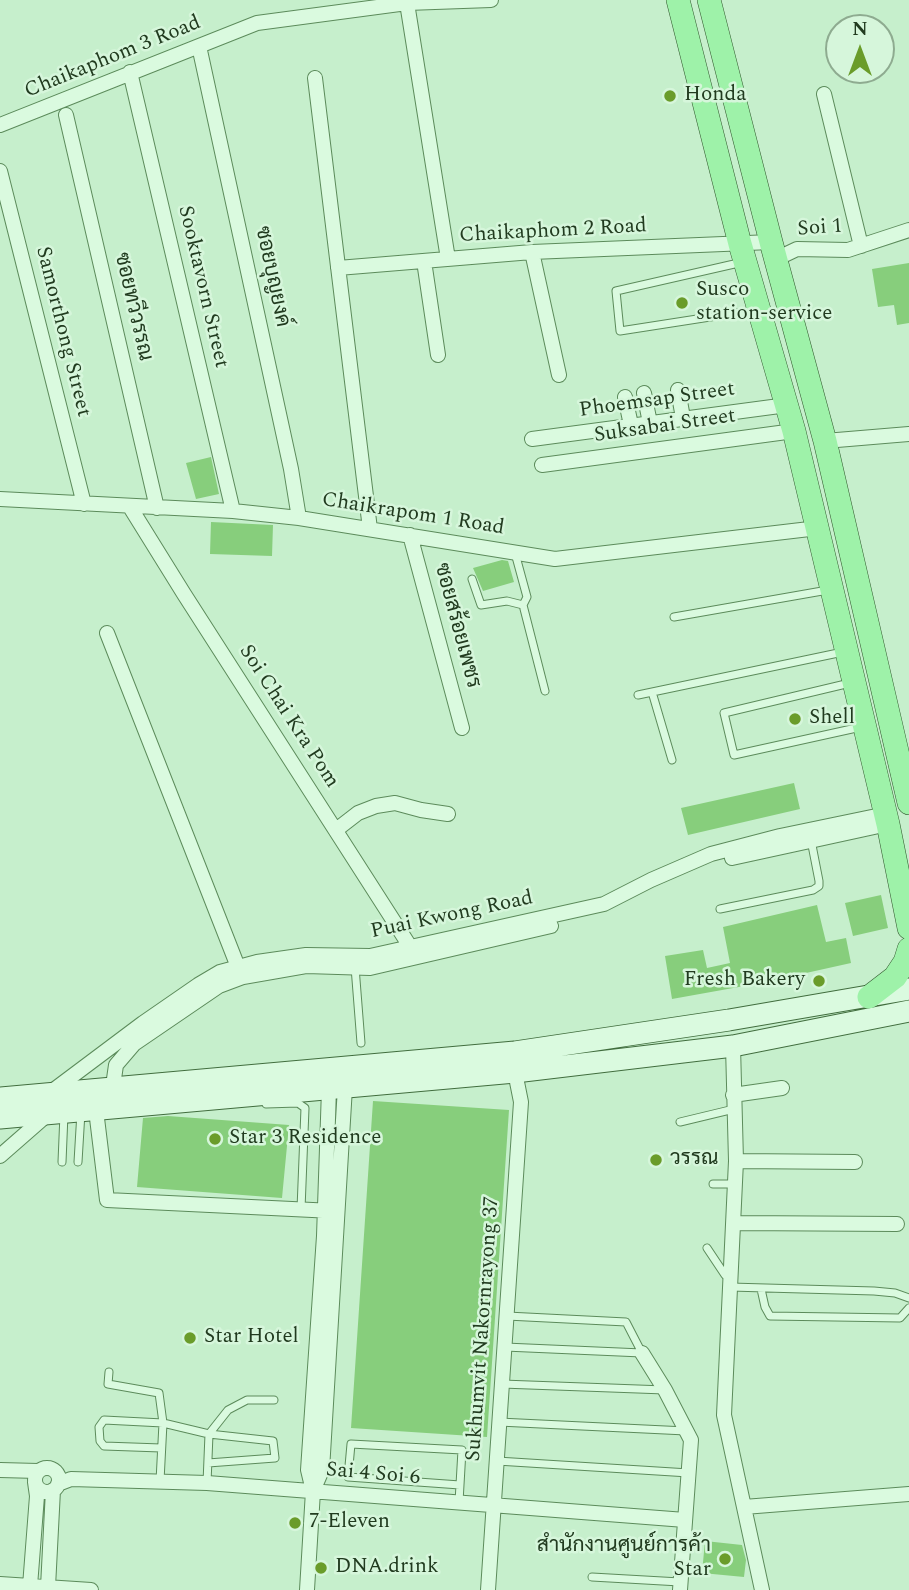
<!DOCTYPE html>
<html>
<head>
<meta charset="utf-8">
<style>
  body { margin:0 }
  #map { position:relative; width:909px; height:1590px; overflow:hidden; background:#c6efcc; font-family:Spectral,serif }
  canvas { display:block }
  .north { position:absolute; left:825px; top:14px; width:70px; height:70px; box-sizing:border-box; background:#d6f6db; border:2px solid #8eab90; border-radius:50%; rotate:0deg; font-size:19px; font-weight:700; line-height:28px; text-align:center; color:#213b1f }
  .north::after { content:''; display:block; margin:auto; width:24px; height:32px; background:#6a9c2a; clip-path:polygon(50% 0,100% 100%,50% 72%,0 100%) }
</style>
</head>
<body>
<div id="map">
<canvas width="909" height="1590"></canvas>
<div class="north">N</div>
</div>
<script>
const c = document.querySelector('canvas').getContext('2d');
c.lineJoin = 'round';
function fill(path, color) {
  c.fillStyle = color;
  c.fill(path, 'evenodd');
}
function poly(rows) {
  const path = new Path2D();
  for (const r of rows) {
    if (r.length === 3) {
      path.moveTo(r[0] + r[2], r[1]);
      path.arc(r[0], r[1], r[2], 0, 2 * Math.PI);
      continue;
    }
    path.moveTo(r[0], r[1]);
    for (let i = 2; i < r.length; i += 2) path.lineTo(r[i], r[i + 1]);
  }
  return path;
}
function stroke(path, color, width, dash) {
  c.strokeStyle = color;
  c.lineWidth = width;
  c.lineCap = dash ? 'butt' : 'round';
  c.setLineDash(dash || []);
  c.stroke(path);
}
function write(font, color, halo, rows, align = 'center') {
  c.font = font + ' Spectral,Sarabun,serif';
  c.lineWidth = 5;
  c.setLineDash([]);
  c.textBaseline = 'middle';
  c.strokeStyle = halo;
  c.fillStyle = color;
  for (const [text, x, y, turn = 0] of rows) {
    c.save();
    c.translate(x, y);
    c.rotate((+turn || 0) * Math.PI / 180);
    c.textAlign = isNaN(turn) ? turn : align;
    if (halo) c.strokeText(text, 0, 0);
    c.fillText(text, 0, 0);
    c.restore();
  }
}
fill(poly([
  [909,263,909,323,897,325,894,305,878,307,872,269],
  [211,457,219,494,196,499,186,463],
  [211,522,273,525,272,556,210,554],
  [502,560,508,561,514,582,483,591,473,568],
  [794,783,800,809,688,835,681,808],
  [881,895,888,928,853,936,845,903],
  [817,905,826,942,846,938,851,963,761,983,672,999,665,956,703,950,707,968,730,963,723,927],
  [373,1101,509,1110,487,1437,351,1428],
  [168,1116,289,1125,282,1198,137,1187,143,1118],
  [705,1541,742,1545,746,1560,744,1577,702,1573]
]), '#87ce7c');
const lane = poly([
  [743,262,616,291,620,331,755,310],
  [515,553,527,597,523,605,545,691],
  [472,579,481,605,507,601,523,605],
  [674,617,828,590],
  [850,683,724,713,734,755,861,727],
  [652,692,672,760],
  [638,695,843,652],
  [720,909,813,890,819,886,819,881,811,840],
  [355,967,361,1043],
  [266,1104,298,1103,305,1108,301,1209],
  [680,1122,734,1109],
  [62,1162,64,1114],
  [78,1162,81,1112],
  [713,1184,735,1184],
  [707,1248,725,1275,730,1276],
  [730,1287,874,1291,895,1293,909,1298],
  [761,1289,765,1307,770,1316,900,1318,909,1308],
  [505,1347,642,1353,626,1322,507,1316],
  [109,1372,108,1384,159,1393,163,1423,104,1420,99,1427,100,1441,104,1446,161,1448],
  [502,1384,665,1390],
  [499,1422,686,1431],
  [497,1461,689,1473],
  [160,1481,163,1423,209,1434,273,1441,275,1458,208,1463],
  [207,1483,209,1434,228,1410,247,1400,274,1400],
  [459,1502,462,1450,351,1444,348,1477,460,1485],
  [592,1577,680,1582]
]);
const street = poly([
  [407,3,448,259],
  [199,46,291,469,299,518],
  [130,72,233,511],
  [315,78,370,529],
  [824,94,861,246],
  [66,115,157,508],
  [0,125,257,23,407,3,491,0],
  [0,171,84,504],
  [532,252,559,375],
  [776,259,797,249,848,250,909,230],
  [424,261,438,355],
  [338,268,532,252,771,242],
  [678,390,683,418],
  [644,393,650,423],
  [625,397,631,425],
  [532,439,787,405],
  [825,441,909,434],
  [542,465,794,431],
  [0,499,233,511,299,518,555,559,818,528],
  [130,507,184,594,411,948],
  [410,535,462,728],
  [107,633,238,967],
  [336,830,358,813,376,806,395,803,421,810,448,814],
  [732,858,888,824],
  [733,1046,736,1161,724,1415,762,1590],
  [122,1088,114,1079,116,1065,134,1044,219,986,243,977,306,966,370,968,551,926],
  [51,1092,143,1023,198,985,220,972,257,962,306,955,370,956,604,904,651,880,711,854,780,836,886,814],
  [733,1095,782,1088],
  [96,1110,107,1200,333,1211],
  [0,1156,48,1114],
  [736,1161,855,1162],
  [734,1223,897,1224],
  [642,1353,665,1390,691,1440,680,1590],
  [47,1480,12],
  [0,1470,38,1471],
  [58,1484,71,1479,207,1483,685,1520],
  [313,1491,322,1470,345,1087,341,1079],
  [744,1507,909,1494],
  [0,1584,91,1590],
  [30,1586,37,1496,35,1482],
  [48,1587,53,1490],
  [307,1590,313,1491,308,1470,324,1236,329,1089,332,1082],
  [488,1590,521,1102,515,1072]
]);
const secondary = poly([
  [0,1098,515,1052,729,1020,909,989],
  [0,1118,515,1072,733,1046,909,1011]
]);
const primary = poly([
  [678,0,740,244,794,431,888,824,909,928],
  [709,0,771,242,825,441,909,803],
  [869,997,895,977,905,962,909,949]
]);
stroke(lane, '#5c8b5b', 9);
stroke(street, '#5c8b5b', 16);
stroke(secondary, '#416d3e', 23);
stroke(primary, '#33592f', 24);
stroke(lane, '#dafadf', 7);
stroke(street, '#dafadf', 14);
stroke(secondary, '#dafadf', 21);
stroke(primary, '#9ef2a9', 23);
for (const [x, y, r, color] of [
  [670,96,7,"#6a9c2a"],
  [682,303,7,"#6a9c2a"],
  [795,719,7,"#6a9c2a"],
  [819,981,7,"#6a9c2a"],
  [215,1139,7,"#6a9c2a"],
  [656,1160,7,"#6a9c2a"],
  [190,1338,7,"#6a9c2a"],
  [295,1523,7,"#6a9c2a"],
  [725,1559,7,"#6a9c2a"],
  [321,1568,7,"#6a9c2a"]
]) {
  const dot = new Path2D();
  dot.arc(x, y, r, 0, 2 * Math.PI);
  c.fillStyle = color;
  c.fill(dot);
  stroke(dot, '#d6f6db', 2.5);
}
write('21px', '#213b1f', '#d6f6db', [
  ["Chaikaphom 3 Road",113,58,-22],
  ["Soi 1",820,229,-4],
  ["Chaikaphom 2 Road",553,232,-3],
  ["ซอยบุญยงค์",271,277,78],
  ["Sooktavorn Street",202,287,77],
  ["ซอยทวีวรรณ",132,307,77],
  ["Samorthong Street",62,332,76],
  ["Phoemsap Street",657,401,-8],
  ["Suksabai Street",665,427,-8],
  ["Chaikrapom 1 Road",413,515,9],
  ["ซอยสร้อยเพชร",456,626,75],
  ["Soi Chai Kra Pom",288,717,57],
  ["Puai Kwong Road",452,916,-12],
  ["Sukhumvit Nakornrayong 37",484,1329,-86],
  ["Sai 4 Soi 6",373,1475,5]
]);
write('21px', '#213b1f', '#d6f6db', [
  ["Honda",684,96],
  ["Susco",696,291],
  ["station-service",696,315],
  ["Shell",809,719],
  ["Fresh Bakery",805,981,"right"],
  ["Star 3 Residence",229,1139],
  ["วรรณ",670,1160],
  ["Star Hotel",204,1338],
  ["7-Eleven",309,1523],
  ["สำนักงานศูนย์การค้า",711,1547,"right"],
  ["Star",711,1571,"right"],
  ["DNA.drink",335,1568]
], 'left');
</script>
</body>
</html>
